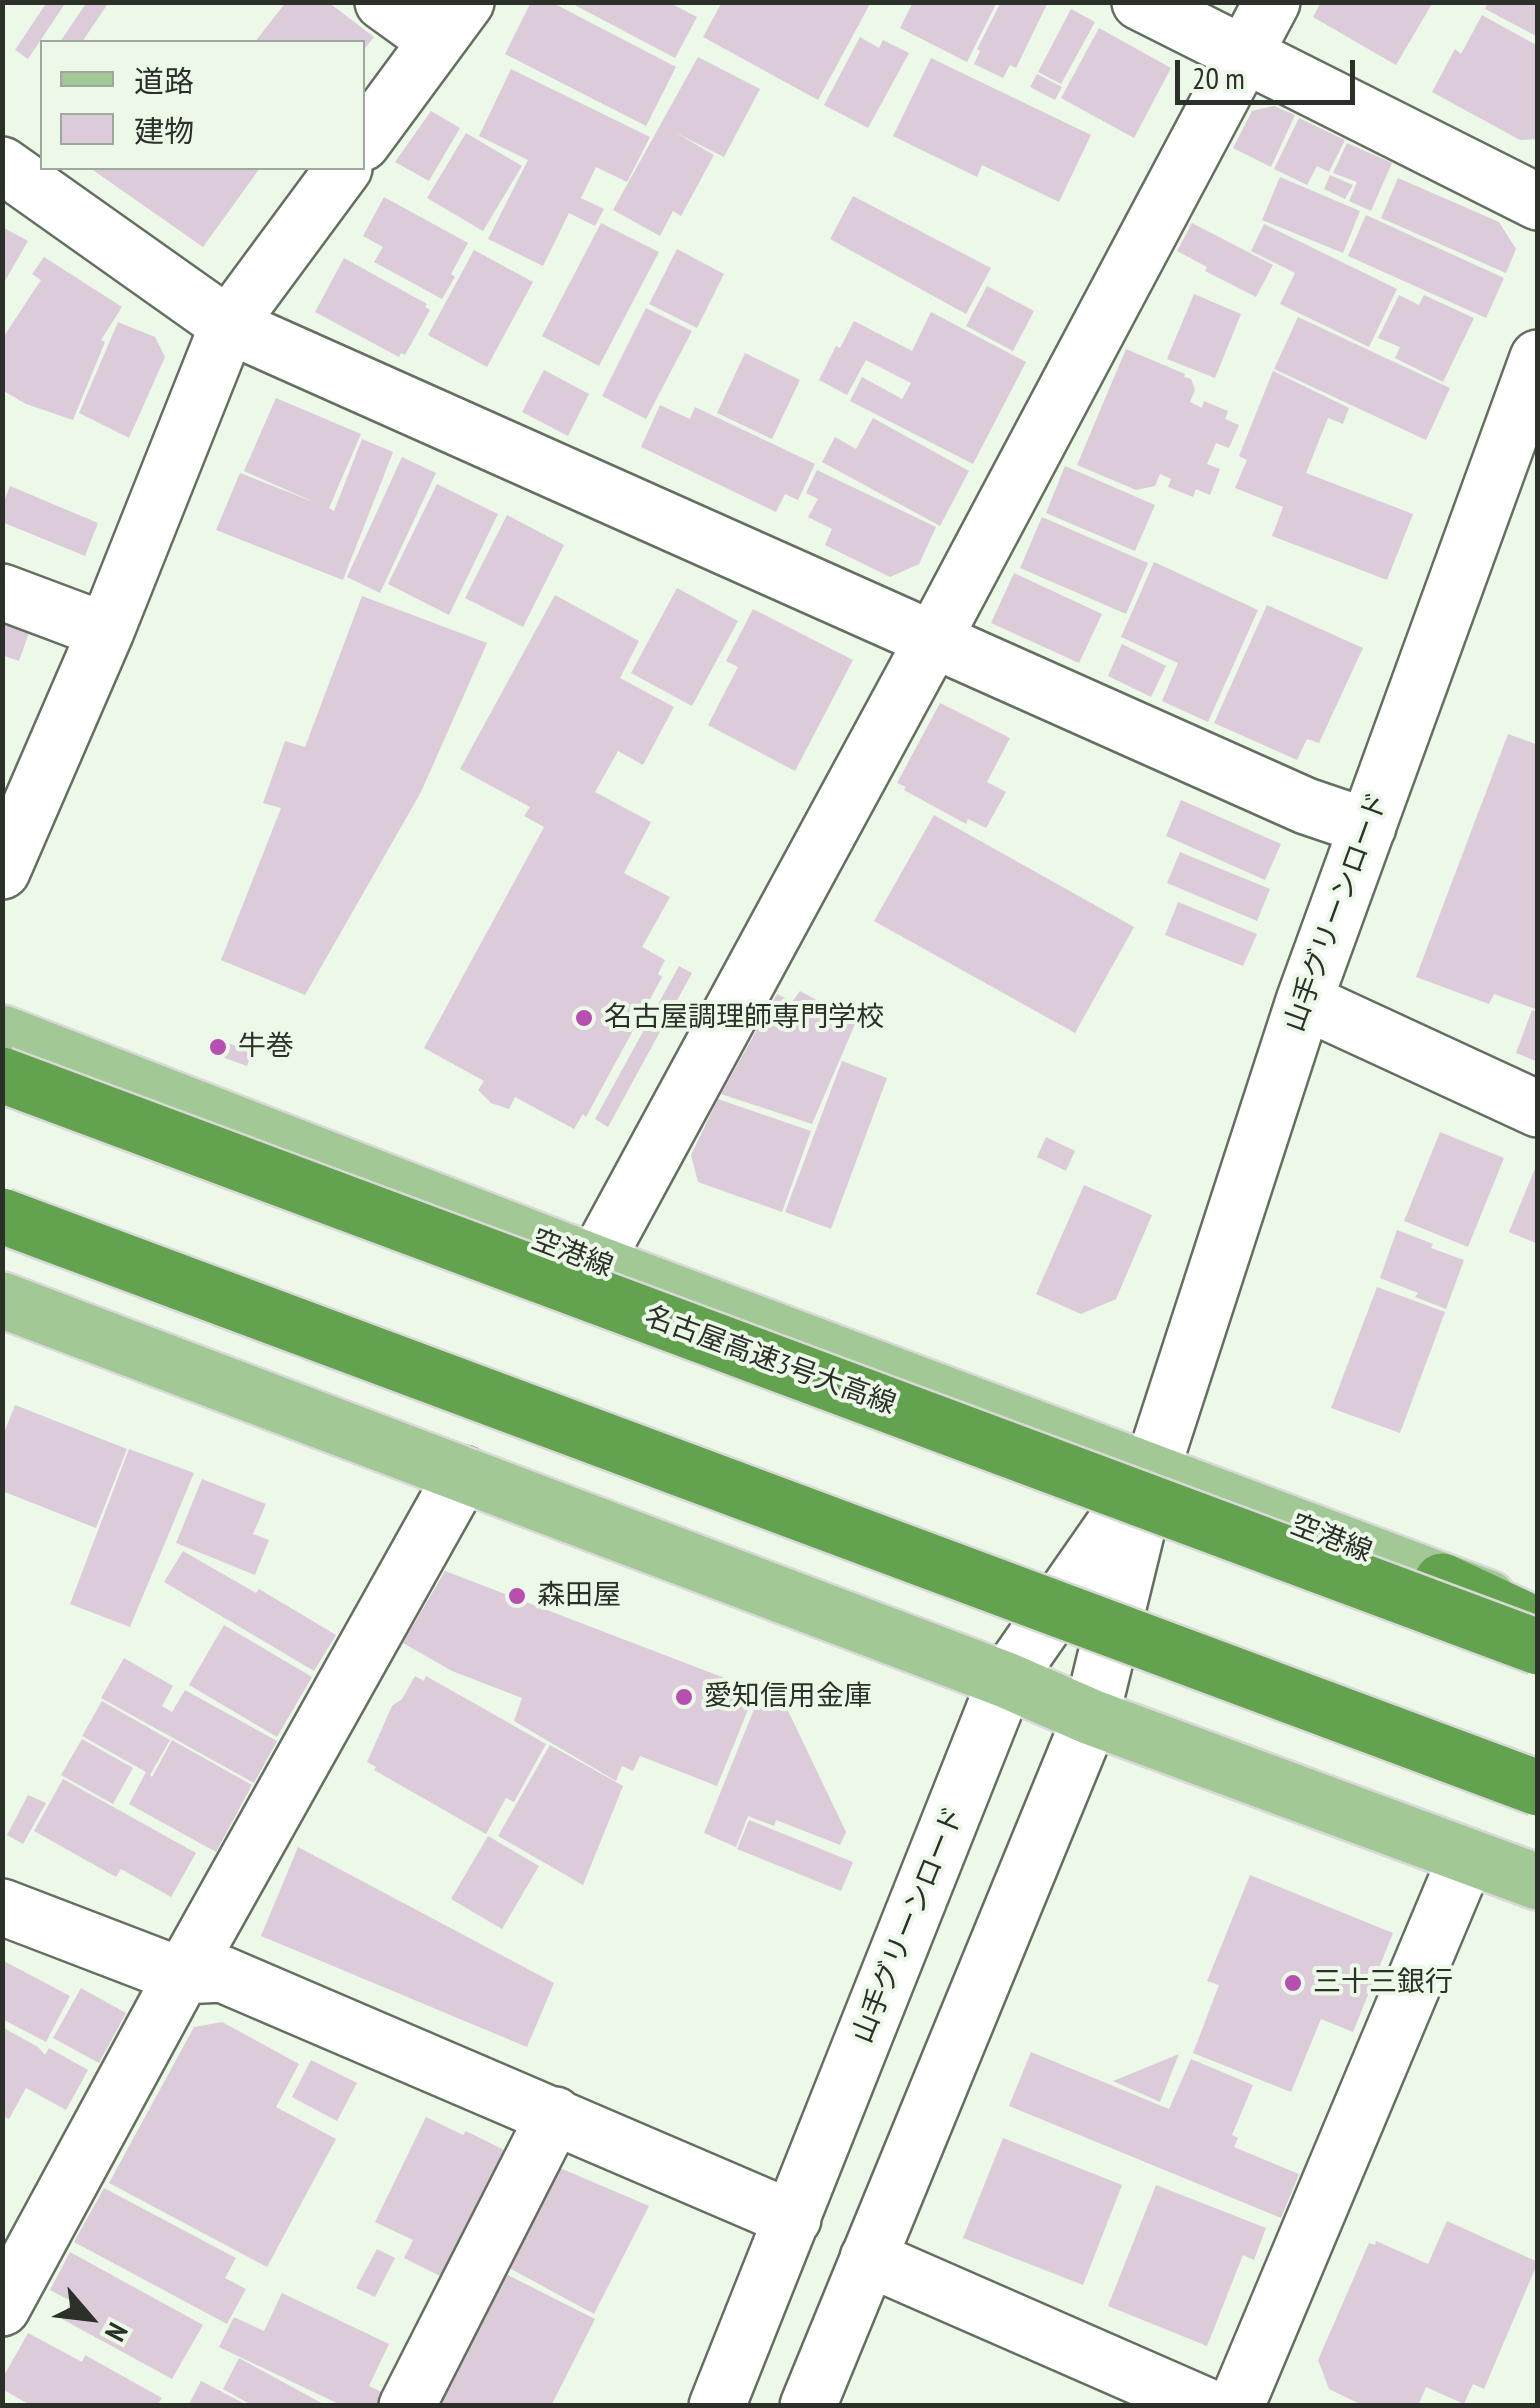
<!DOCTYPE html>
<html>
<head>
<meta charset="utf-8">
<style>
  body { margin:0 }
  #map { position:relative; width:1540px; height:2408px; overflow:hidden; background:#ecf8e8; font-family:"PT Sans Narrow","Noto Sans JP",sans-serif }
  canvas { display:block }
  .frame { position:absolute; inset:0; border:5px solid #2b3029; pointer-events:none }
  .legend { position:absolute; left:40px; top:40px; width:325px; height:130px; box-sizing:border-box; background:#ecf8e8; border:2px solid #9fa89c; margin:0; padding:12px 18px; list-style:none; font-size:30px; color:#2b3029 }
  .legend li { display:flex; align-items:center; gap:20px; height:50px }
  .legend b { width:50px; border:2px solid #9fa89c }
  .north { position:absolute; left:40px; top:2268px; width:100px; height:100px; -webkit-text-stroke:8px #ecf8e8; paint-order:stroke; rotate:118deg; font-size:28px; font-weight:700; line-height:40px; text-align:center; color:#2b3029 }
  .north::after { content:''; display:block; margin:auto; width:35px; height:45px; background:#2b3029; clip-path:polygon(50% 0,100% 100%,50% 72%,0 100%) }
  .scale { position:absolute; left:1175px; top:60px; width:180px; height:45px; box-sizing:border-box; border:5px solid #2b3029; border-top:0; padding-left:12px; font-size:30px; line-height:35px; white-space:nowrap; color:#2b3029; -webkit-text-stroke:8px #ecf8e8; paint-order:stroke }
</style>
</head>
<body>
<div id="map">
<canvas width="1540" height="2408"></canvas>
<div class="frame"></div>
<ul class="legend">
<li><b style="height:12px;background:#a1c895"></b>道路</li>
<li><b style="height:28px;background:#dcccda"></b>建物</li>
</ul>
<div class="north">N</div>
<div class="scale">20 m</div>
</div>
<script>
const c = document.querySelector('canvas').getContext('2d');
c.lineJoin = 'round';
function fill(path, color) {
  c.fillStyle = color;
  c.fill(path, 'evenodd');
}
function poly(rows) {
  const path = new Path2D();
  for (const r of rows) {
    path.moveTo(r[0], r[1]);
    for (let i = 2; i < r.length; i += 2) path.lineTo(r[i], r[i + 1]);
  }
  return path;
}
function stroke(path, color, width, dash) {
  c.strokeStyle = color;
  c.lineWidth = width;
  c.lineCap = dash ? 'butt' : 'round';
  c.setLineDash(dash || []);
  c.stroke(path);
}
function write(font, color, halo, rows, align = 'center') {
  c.font = font + ' "PT Sans Narrow","Noto Sans JP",sans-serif';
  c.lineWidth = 8;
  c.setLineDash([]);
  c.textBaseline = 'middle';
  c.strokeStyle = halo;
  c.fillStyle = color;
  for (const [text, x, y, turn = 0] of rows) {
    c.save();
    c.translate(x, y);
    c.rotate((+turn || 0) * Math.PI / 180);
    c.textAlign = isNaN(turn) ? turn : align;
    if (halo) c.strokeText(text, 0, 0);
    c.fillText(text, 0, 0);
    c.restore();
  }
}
fill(poly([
  [47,2,66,2,28,59,15,50],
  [87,2,107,5,82,42,60,42],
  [286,2,328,2,374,37,362,52,362,42,255,42],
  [531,2,551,2,676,67,646,126,505,54],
  [569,2,668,2,697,17,675,58],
  [722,2,871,2,818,100,703,37],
  [913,2,997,2,967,62,900,28],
  [1001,2,1048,2,1016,68,1010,65,1003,78,974,64,980,51,977,49],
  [1321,2,1433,2,1396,65,1313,17],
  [1488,2,1538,2,1538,37,1485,9],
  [1071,9,1095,22,1061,84,1038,72],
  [1482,15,1538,46,1538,139,1520,140,1432,92,1455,49,1461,54],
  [1099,28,1171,68,1134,138,1061,98],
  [860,37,879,48,883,40,909,53,868,128,824,105],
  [698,57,760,89,724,157,676,133,714,155,681,216,673,211,660,236,613,210],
  [931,58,1091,135,1059,202,982,165,977,177,893,136],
  [511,69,650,137,627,182,596,167,581,198,604,209,595,226,569,213,543,266,488,239,528,160,479,136],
  [1037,74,1062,87,1055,100,1030,87],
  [1274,106,1295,115,1271,167,1233,148,1252,111],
  [431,111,460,128,429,181,395,162],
  [1299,118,1345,140,1329,172,1317,166,1307,185,1274,169],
  [466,133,522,166,483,231,427,198],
  [1347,143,1392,163,1371,211,1349,201,1357,182,1333,173],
  [90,168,260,168,203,247],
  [1330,175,1353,185,1345,199,1324,189],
  [1280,177,1360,211,1343,253,1262,220],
  [1398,178,1499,222,1516,249,1506,273,1381,218],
  [853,196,991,268,966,314,830,239],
  [384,197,468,243,451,274,455,277,442,299,374,262,383,247,363,236],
  [1366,215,1504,278,1486,318,1348,256],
  [601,223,659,252,599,366,542,336],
  [1192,223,1273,265,1256,297,1205,271,1207,267,1177,251],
  [1264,224,1397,289,1369,347,1280,304,1295,273,1251,251],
  [2,227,28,241,2,286],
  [677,249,724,274,697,328,649,304],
  [474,250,533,282,487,367,428,335],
  [44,257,122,307,101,340,105,342,73,420,26,404,2,390,2,339,41,280,32,274],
  [344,258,427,304,425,307,430,310,405,355,401,353,399,357,315,312],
  [987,286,1034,311,1013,351,966,326],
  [1194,294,1241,314,1215,378,1167,359],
  [1399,295,1419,305,1424,295,1474,318,1443,382,1395,358,1400,347,1378,338],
  [646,308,692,331,646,419,602,396],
  [931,312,1026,362,973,464,850,401,862,377,902,399,911,383,866,360,847,395,819,380,836,346,840,348,854,321,912,351],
  [1298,317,1450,388,1426,440,1274,369],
  [118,322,155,337,165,357,129,438,79,413],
  [1126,349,1185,374,1184,377,1191,379,1195,390,1190,402,1202,408,1204,401,1228,411,1225,419,1239,425,1229,448,1216,443,1207,464,1220,469,1210,495,1196,489,1193,497,1168,487,1171,479,1160,474,1155,486,1136,490,1077,465],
  [745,353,800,380,772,439,717,413],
  [544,370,589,394,568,436,522,412],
  [1273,371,1349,408,1343,424,1328,418,1306,473,1413,514,1387,580,1272,536,1283,507,1235,488,1247,460,1239,456],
  [276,398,361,434,329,508,334,511,362,439,393,452,343,580,216,530,240,473,316,503,244,471],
  [660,405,690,419,695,407,815,464,798,500,785,494,776,512,641,447],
  [873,418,969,471,940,526,822,462,835,437,856,449],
  [402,457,436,473,380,593,347,577],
  [1065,466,1155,505,1135,551,1046,513],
  [817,470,936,527,919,564,890,577,825,545,832,529,808,517,818,499,806,493],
  [437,484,498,514,449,615,388,584],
  [10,486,98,523,85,556,2,522,2,506],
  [507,515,564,545,523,627,465,598],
  [1042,517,1148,563,1126,614,1020,568],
  [1154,562,1258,610,1208,722,1162,701,1178,663,1121,637],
  [1014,573,1102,614,1079,663,991,623],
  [677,588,738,621,692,706,631,673],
  [555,595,639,641,620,678,674,707,643,765,618,751,595,792,651,822,624,873,670,897,642,947,665,960,658,974,662,977,586,1117,583,1114,574,1129,515,1097,509,1109,491,1103,478,1090,484,1081,424,1048,544,827,524,816,530,807,460,769],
  [362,596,487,643,421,792,305,995,221,960,281,808,263,803,285,741,305,747],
  [1267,605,1363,648,1319,743,1307,739,1297,760,1214,723],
  [753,609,853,660,795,771,708,725,738,667,726,661],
  [2,612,32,624,19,661,2,655],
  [1122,644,1166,666,1151,697,1108,676],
  [940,703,1010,738,987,782,1006,792,986,828,968,819,966,824,904,790,906,787,897,783],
  [1508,734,1538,745,1538,1010,1494,994,1489,1004,1416,977],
  [1181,800,1281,844,1265,880,1166,836],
  [934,815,1134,927,1075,1033,874,921],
  [1180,852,1270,889,1257,921,1167,883],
  [1178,902,1257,934,1243,966,1165,935],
  [679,966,692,973,608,1127,595,1119],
  [800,991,856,1022,812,1124,721,1094,777,994,792,1002],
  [1532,1010,1538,1012,1536,1061,1516,1053],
  [217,1039,252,1052,247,1066,211,1053],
  [842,1061,887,1078,831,1229,785,1212],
  [718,1099,811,1131,782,1212,698,1182,691,1155],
  [1440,1132,1504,1158,1468,1247,1404,1221],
  [1046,1137,1075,1151,1066,1171,1037,1157],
  [1538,1161,1538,1244,1509,1232],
  [1084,1185,1152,1215,1116,1299,1081,1314,1036,1294],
  [1397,1230,1433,1244,1431,1248,1464,1260,1446,1309,1415,1297,1418,1293,1380,1278],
  [1377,1287,1445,1312,1400,1433,1331,1408],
  [15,1405,127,1449,96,1528,2,1491,2,1438],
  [129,1449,194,1473,130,1627,70,1604],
  [202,1479,266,1504,253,1534,269,1540,255,1575,176,1543],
  [183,1551,256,1593,259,1589,336,1635,314,1671,164,1582],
  [445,1571,756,1690,717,1786,640,1756,633,1771,622,1766,616,1781,514,1721,522,1698,452,1671,403,1643],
  [224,1625,312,1677,277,1737,189,1685],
  [124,1658,173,1686,162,1706,172,1712,185,1690,277,1741,254,1783,101,1698],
  [415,1676,424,1681,426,1676,546,1744,514,1802,506,1798,486,1834,374,1770,376,1767,367,1762,392,1706,402,1699],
  [763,1687,780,1694,846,1832,840,1845,776,1820,774,1826,748,1816,736,1847,704,1833],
  [102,1701,170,1740,150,1775,152,1777,172,1740,252,1785,216,1852,129,1804,146,1772,82,1736],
  [82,1739,133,1768,113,1804,61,1775],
  [550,1745,623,1786,583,1885,498,1836],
  [63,1779,196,1853,171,1897,121,1869,116,1877,34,1831],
  [28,1795,46,1803,23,1844,7,1835],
  [749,1820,853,1862,841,1891,737,1849],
  [488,1836,539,1866,502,1929,451,1899],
  [298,1847,554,1983,527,2047,261,1936],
  [1250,1875,1393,1933,1353,2032,1321,2019,1291,2092,1193,2053,1219,1985,1207,1981],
  [2,1960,70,1996,46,2042,2,2019],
  [81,1988,126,2013,99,2063,53,2038],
  [222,2022,299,2064,276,2107,336,2139,267,2267,109,2183,194,2027],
  [2,2027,38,2047,45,2055,49,2048,88,2070,66,2110,26,2088,9,2119,2,2116],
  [1031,2052,1169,2109,1191,2059,1253,2085,1232,2135,1238,2138,1234,2147,1299,2174,1281,2218,1009,2106],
  [1179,2054,1160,2102,1113,2081],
  [311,2060,357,2083,337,2121,292,2097],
  [426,2117,463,2135,466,2131,506,2151,444,2278,404,2258,413,2240,375,2222],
  [1003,2138,1122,2185,1083,2285,963,2238],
  [560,2168,649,2206,594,2314,500,2263,546,2170],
  [1156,2185,1266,2228,1254,2260,1243,2255,1207,2346,1108,2306],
  [104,2188,236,2258,225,2278,246,2289,227,2324,74,2242],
  [1447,2221,1538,2262,1484,2389,1473,2384,1464,2404,1426,2387,1418,2406,1364,2406,1329,2389,1318,2360,1369,2243,1375,2245,1376,2241,1428,2264],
  [377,2249,395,2258,375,2297,356,2288],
  [70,2252,203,2325,172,2379,62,2319,71,2301,50,2290],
  [500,2271,595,2319,551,2406,439,2406,434,2403],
  [282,2293,389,2344,369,2386,386,2394,380,2406,343,2406,219,2347,234,2317,264,2331],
  [28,2333,82,2362,85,2355,162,2398,157,2406,32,2406,2,2389,2,2379],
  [239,2358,327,2406,253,2406,223,2389],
  [201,2381,249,2406,188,2406]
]), '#dcccda');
const minor = poly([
  [383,2,437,41],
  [1140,2,1538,202],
  [362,143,466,2],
  [2,165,228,325,1306,806,1368,827],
  [2,592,106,631],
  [2,871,106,631,228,325,344,168],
  [1304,1001,1538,1109],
  [595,1263,934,638,1272,2],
  [2,1907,182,1976,222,1974,793,2219],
  [868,2258,1206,2406],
  [2,2308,182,1976,463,1474],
  [407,2406,555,2115],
  [717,2406,1006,1680,1132,1499],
  [808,2406,1091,1717,1151,1472,1304,1001,1538,358],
  [1236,2406,1467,1856]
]);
const major = poly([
  [2,1033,595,1263,1488,1598],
  [2,1300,1006,1680,1091,1717,1538,1882]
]);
const highway = poly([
  [1442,1581,1521,1618]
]);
stroke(minor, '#646f60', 60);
stroke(major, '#d9dad8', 60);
stroke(highway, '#d9dad8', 60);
stroke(minor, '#fff', 55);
stroke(major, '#a1c895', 55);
stroke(highway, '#63a34f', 55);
const highwayBridge = poly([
  [2,1075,1538,1647],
  [2,1216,1538,1788]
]);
stroke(highwayBridge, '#d9dad8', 60, []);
stroke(highwayBridge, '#63a34f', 55);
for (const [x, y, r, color] of [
  [584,1018,10,"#b74fb1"],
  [218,1047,10,"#b74fb1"],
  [517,1596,10,"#b74fb1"],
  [684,1697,10,"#b74fb1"],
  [1293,1983,10,"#b74fb1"]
]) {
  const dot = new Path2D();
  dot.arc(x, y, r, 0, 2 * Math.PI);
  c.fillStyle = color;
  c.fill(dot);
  stroke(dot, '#ecf8e8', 4);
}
write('28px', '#2b3029', '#ecf8e8', [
  ["山手グリーンロード",1337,912,-70],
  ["空港線",572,1254,21],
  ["名古屋高速3号大高線",770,1361,20],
  ["空港線",1331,1539,21],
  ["山手グリーンロード",909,1925,-68]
]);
write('28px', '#2b3029', '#ecf8e8', [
  ["名古屋調理師専門学校",604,1018],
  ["牛巻",238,1047],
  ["森田屋",537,1596],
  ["愛知信用金庫",704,1697],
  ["三十三銀行",1313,1983]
], 'left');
</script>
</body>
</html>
